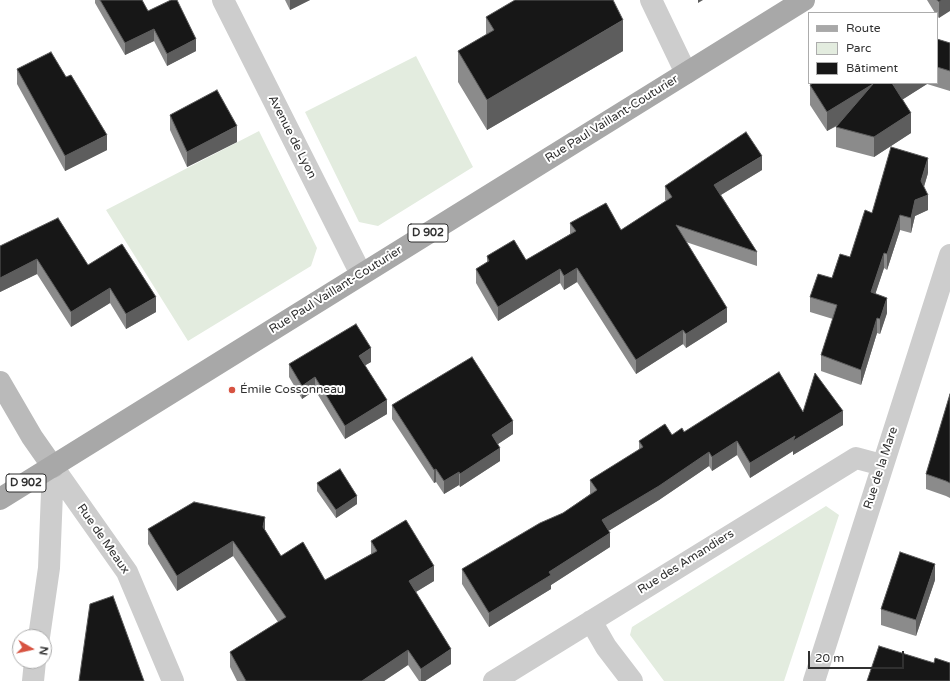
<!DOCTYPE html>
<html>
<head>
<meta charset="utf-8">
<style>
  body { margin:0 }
  #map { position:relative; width:950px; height:681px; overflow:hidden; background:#fff; font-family:"Varela Round",sans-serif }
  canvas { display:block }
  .legend { position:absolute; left:808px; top:12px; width:130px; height:72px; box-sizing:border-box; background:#fff; border:1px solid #acacac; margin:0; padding:5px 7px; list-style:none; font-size:12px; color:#303030 }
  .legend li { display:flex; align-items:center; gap:8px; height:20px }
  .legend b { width:20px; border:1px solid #acacac }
  .north { position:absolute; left:12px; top:629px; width:40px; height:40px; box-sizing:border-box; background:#fff; border:1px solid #acacac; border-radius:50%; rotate:99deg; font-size:11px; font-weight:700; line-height:16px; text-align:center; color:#303030 }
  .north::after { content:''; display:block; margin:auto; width:14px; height:18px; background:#d75341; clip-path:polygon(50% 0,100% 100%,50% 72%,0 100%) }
  .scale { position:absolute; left:808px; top:651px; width:96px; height:18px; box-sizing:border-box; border:2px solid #303030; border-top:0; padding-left:5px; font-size:12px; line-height:14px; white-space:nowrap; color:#303030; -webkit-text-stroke:3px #fff; paint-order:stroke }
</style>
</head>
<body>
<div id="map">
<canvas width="950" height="681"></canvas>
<ul class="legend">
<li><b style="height:5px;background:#a8a8a8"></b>Route</li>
<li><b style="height:11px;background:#e3ecdf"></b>Parc</li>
<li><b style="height:11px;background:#171717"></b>Bâtiment</li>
</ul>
<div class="north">N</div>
<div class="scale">20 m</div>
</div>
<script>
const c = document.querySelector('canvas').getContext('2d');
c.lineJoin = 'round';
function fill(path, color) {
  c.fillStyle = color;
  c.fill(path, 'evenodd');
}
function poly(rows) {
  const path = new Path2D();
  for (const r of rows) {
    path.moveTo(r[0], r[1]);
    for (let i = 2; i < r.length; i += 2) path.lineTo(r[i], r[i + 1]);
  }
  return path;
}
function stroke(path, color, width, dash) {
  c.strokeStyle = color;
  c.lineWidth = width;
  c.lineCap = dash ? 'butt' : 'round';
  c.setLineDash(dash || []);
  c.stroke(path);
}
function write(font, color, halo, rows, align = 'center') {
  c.font = font + ' "Varela Round",sans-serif';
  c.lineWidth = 4;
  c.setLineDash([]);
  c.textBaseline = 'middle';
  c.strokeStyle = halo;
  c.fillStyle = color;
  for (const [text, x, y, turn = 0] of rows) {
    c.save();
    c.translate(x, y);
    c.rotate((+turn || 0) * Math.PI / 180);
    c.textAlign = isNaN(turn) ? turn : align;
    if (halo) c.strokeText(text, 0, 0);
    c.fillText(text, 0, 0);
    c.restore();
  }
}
fill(poly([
  [416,56,473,167,378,226,359,222,305,112],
  [259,131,317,248,311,266,188,341,106,210],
  [826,506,839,515,784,681,664,681,630,635,632,627]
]), '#e3ecdf');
stroke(poly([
  [223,0,361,274],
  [651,0,686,73],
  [53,467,127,572,173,681],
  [591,621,606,647,632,681],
  [39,637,49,568,53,467],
  [33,681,35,661],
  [494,681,856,458,882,465],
  [814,681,950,255]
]), '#cdcdcd', 22);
stroke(poly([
  [0,382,32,437,53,467]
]), '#bababa', 22);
stroke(poly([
  [0,499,804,0]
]), '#a8a8a8', 22);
fill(poly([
  [95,0,142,0,148,11,196,51,167,66,154,41,125,55,95,3],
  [285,0,310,0,290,10],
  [927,0,950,0,939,18,937,16,937,13,935,13],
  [486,17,623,51,487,130,458,82,458,51,486,35],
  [937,39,950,43,950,91,927,84,903,99,911,133,874,157,836,147,836,127,837,126,827,131,810,105,810,85,813,83,937,83],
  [17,69,107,150,65,171,17,84],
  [170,115,237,142,187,167,170,130],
  [762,170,721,195,757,252,757,266,686,242,727,322,686,348,683,344,636,374,577,282,564,290,560,283,498,321,476,283,476,269,487,262,487,256,526,260,570,234,570,223,621,230,666,201,665,200,665,186],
  [928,173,924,187,928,210,915,216,911,233,900,230,887,270,884,268,875,294,887,313,880,334,877,333,861,385,821,371,821,355,833,319,810,312,810,297,832,278,850,257],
  [0,246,88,265,156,312,126,329,110,303,71,327,37,274,0,292],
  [371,362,365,365,387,414,345,439,315,390,302,399,289,377,289,364],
  [950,394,950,498,946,496,926,489,926,474],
  [392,405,513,434,498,444,500,461,460,487,459,485,444,494,436,482,434,483,392,419],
  [803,412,843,425,793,455,793,451,750,478,737,455,712,471,709,466,659,500,608,531,610,547,551,585,551,589,489,627,462,584,462,569,563,513,590,494,590,480,639,450,639,441,684,432],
  [317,483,357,504,336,518,317,491],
  [148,529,265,530,281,556,325,580,371,554,371,541,434,581,416,592,451,664,425,681,419,681,408,665,384,681,237,681,230,667,230,652,278,622,233,556,177,591,148,544],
  [935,580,916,636,881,625,881,609]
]), '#8b8b8b');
fill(poly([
  [290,0,310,0,290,10],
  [698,0,703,0,698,3],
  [942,0,950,0,950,11,939,18,939,2],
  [623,20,623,51,487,130,487,100],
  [154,29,154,41,125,55,125,43],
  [196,39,196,51,167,66,167,54],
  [897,83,927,83,927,84,894,105,894,85],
  [873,84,873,104,827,131,827,112],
  [911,113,911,133,874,157,874,137],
  [237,126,237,142,187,167,187,152],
  [107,135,107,150,65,171,65,156],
  [762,156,762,170,714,199,714,185],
  [928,158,928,173,921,196,921,181],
  [928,195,928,210,915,216,911,233,911,218,915,200],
  [900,215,900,230,887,270,887,254],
  [884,253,884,268,871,307,871,292],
  [37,259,37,274,0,292,0,278],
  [577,268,577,282,564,290,564,276],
  [560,269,560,283,498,321,498,307],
  [110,288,110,303,71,327,71,312],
  [156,297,156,312,126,329,126,314],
  [887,298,887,313,880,334,880,319],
  [727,308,727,322,686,348,686,334],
  [877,318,877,333,861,385,861,370],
  [683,330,683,344,636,374,636,360],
  [371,348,371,362,359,369,359,356],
  [315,377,315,390,302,399,302,386],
  [387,400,387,414,345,439,345,426],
  [843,411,843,425,793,455,793,451,750,478,750,463,795,436],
  [513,421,513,434,492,448,492,435],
  [737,441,737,455,712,471,712,457],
  [500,448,500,461,460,487,460,474],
  [709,452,709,466,659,500,602,535,602,520],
  [436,469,436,482,434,483,434,470],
  [459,472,459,485,444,494,444,481],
  [357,496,357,504,336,518,336,510],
  [265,517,265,532,263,527],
  [610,533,610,547,551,585,551,589,489,627,489,613,549,572],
  [233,541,233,556,177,591,177,576],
  [935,564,935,580,916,636,916,620],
  [434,566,434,581,409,596,409,581],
  [451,649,451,664,425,681,421,681,421,669],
  [408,650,408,665,384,681,362,681]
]), '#5d5d5d');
const building = poly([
  [100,0,142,0,148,11,171,0,177,0,196,39,167,54,154,29,125,43,100,0],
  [515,0,613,0,623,20,487,100,458,51,494,30,486,17,515,0],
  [937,0,942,0,939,2,937,0],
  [937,39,950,43,950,71,937,67,937,39],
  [51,52,66,77,71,75,107,135,65,156,17,69,51,52],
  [813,83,892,83,911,113,874,137,836,127,873,84,827,112,810,85,813,83],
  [892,83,897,83,894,85,892,83],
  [217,90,237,126,187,152,170,115,217,90],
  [746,132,762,156,714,185,757,252,676,225,727,308,686,334,683,330,636,360,577,268,564,276,560,269,498,307,476,269,489,261,487,256,514,240,526,260,576,231,570,223,606,203,621,230,672,197,665,186,746,132],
  [891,147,928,158,921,181,928,195,915,200,911,218,900,215,887,254,884,253,871,292,887,298,880,319,877,318,861,370,821,355,837,305,810,297,818,274,832,278,840,254,850,257,865,210,872,213,891,147],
  [58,218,88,265,122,244,156,297,126,314,110,288,71,312,37,259,0,278,0,246,58,218],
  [356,324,371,348,359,356,387,400,345,426,315,377,302,386,289,364,356,324],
  [472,357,513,421,492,435,500,448,460,474,459,472,444,481,436,469,434,470,392,405,472,357],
  [779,372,803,412,815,373,843,411,793,441,795,436,750,463,737,441,712,457,709,452,659,486,602,520,610,533,549,572,551,575,489,613,462,569,540,523,563,513,597,490,590,480,643,447,639,441,665,424,672,435,682,428,684,432,779,372],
  [950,394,950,483,946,481,926,474,950,394],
  [340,469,357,496,336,510,317,483,340,469],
  [194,502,265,517,263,527,281,556,303,542,325,580,377,551,371,541,406,520,434,566,409,581,451,649,421,669,408,650,362,681,246,681,230,652,286,617,233,541,177,576,148,529,194,502],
  [900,552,935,564,916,620,881,609,900,552],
  [113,596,144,681,79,681,90,604,113,596],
  [879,646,934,663,935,658,950,663,950,681,867,681,879,646]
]);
fill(building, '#171717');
stroke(building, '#5d5d5d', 1);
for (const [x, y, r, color] of [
  [232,390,4,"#d75341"]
]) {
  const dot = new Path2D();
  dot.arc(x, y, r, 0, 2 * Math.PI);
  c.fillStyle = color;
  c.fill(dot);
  stroke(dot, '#fff', 1.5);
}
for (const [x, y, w] of [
  [428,233,40],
  [26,483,40]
]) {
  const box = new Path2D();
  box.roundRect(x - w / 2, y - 9, w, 18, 3);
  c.fillStyle = '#fff';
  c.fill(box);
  stroke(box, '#303030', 1);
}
write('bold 11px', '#303030', null, [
  ["D 902",428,233],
  ["D 902",26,483]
]);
write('12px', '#303030', '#fff', [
  ["Rue Paul Vaillant-Couturier",612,119,-32],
  ["Avenue de Lyon",292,137,63],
  ["Rue Paul Vaillant-Couturier",336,290,-32],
  ["Rue de la Mare",881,468,-72],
  ["Rue de Meaux",103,539,55],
  ["Rue des Amandiers",686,562,-32]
]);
write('12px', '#303030', '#fff', [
  ["Émile Cossonneau",240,390]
], 'left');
</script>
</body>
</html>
